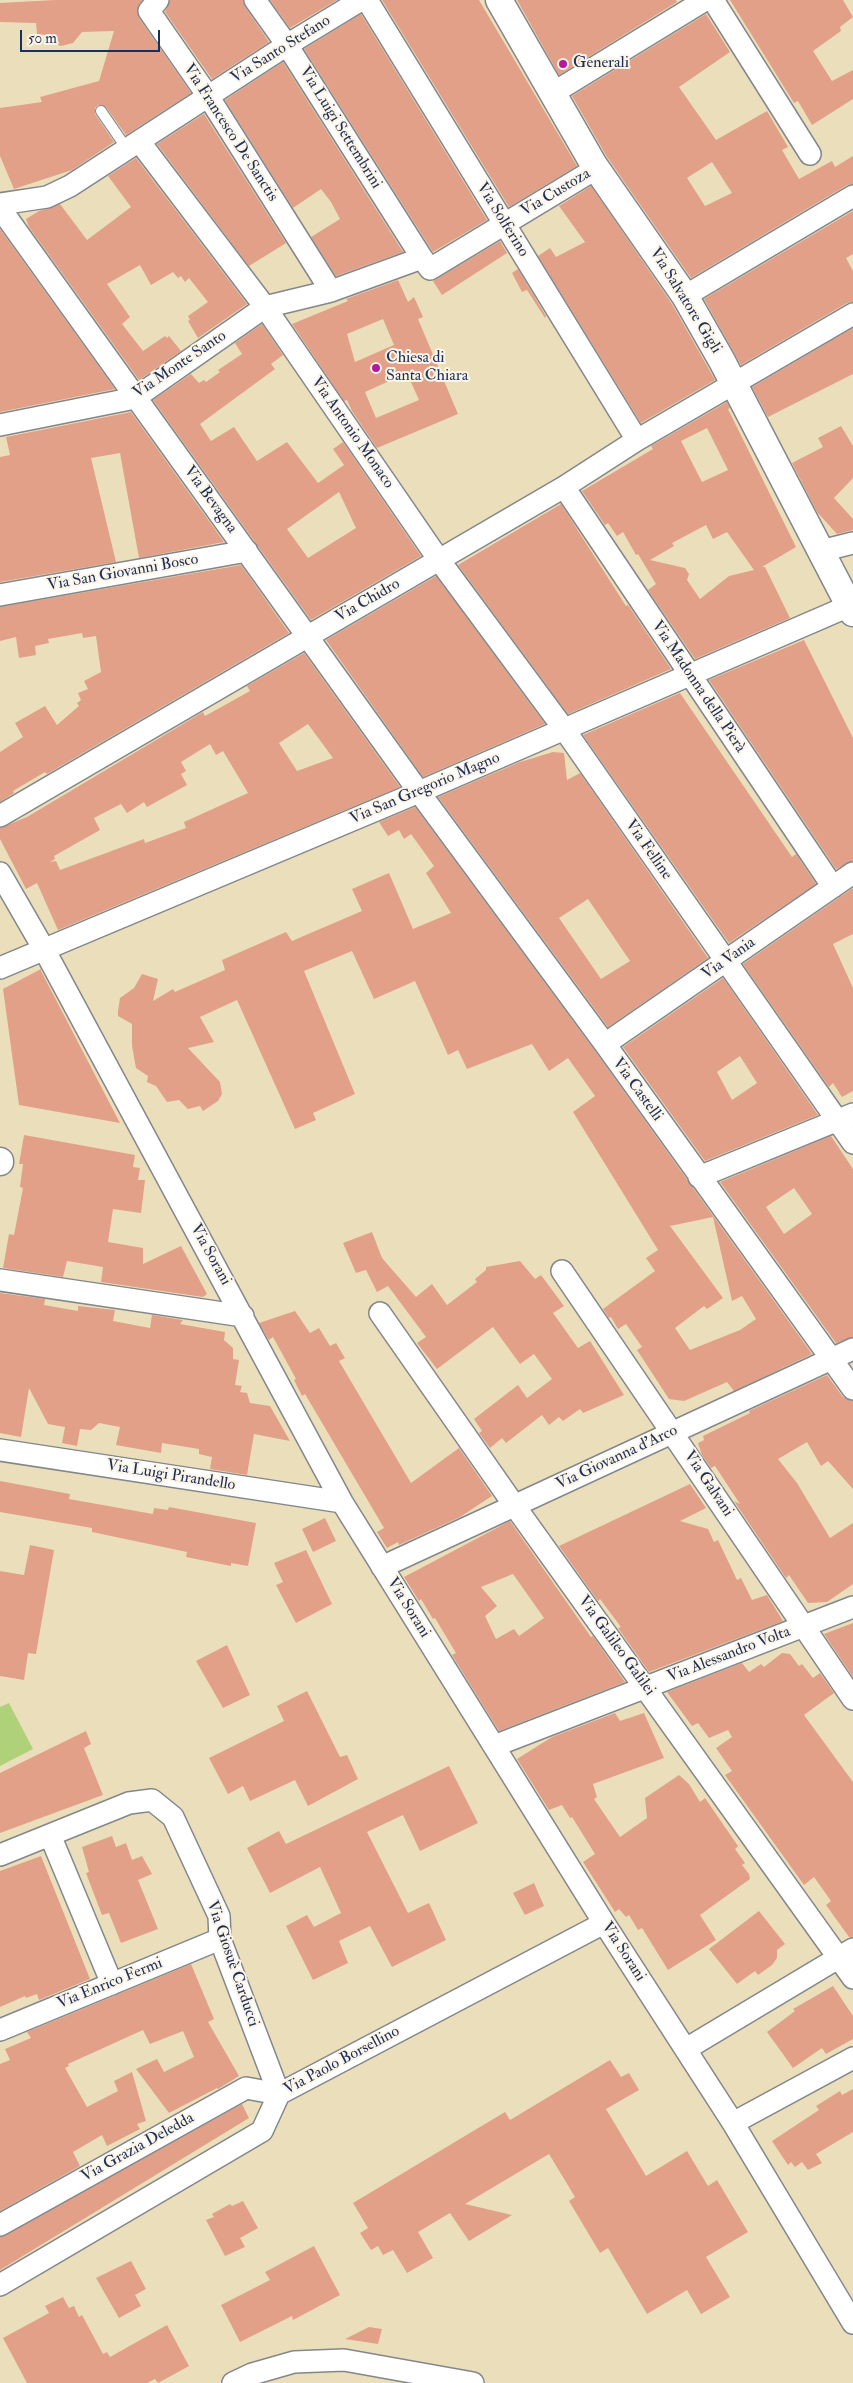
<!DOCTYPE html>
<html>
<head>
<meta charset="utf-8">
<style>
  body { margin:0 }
  #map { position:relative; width:853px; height:2383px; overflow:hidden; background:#ebdfbb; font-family:"IM FELL Double Pica",serif }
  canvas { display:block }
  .scale { position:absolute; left:20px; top:30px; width:140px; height:22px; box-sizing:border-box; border:2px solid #1b2f5e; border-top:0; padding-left:6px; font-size:15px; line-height:18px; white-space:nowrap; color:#1b2f5e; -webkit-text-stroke:4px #fcf5e5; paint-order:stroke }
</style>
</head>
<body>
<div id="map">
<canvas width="853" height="2383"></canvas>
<div class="scale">50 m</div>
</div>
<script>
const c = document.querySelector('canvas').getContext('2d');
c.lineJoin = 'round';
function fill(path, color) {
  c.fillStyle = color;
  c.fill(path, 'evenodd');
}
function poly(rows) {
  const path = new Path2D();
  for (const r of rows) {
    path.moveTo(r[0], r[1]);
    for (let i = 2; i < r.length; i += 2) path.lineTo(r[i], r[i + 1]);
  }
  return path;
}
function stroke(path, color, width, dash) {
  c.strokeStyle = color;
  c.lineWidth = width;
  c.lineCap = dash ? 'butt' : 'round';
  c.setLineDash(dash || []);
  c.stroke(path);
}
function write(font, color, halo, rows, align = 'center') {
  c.font = font + ' "IM FELL Double Pica",serif';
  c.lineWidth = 4;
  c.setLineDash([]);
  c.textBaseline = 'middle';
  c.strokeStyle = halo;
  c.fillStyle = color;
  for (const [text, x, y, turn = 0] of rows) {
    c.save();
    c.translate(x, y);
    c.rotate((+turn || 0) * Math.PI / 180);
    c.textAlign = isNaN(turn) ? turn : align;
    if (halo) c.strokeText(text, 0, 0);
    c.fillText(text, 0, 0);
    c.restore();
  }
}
fill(poly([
  [9,1703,33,1749,0,1766,0,1707]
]), '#aed17a');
fill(poly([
  [55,0,142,0,137,10,139,18,191,93,126,135,106,107,98,105,95,108,95,114,114,142,72,170,14,189,0,156,0,108,42,102,40,97,99,81,114,31,82,32,73,43,61,46,55,44,47,35,37,34,36,23,0,22,0,3],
  [170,0,243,0,245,7,269,42,212,79,165,12],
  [270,0,337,0,290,28],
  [382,0,479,0,577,166,509,207],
  [517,0,676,0,677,2,559,75],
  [730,0,843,0,853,17,840,27,841,31,813,51,832,81,853,70,853,99,812,125,798,101,794,103],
  [361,14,487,220,433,252,304,49],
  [706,14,730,52,679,87,716,140,767,111,788,147,782,150,799,179,832,161,835,167,853,156,853,184,847,185,691,278,607,157,572,96],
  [712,162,732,193,705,206,687,178],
  [283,62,403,252,336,276,311,237,340,219,331,202,321,189,293,208,225,100],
  [204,114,286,243,249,266,157,144],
  [136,158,247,304,198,338,188,321,190,320,188,316,208,302,189,278,185,282,181,276,178,278,173,272,151,285,140,265,107,284,130,317,122,324,143,351,165,336,167,338,169,336,181,351,139,380,29,227,26,219,39,211,60,204,87,240,131,207,108,176],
  [591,186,672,304,715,380,641,423,538,256,550,248,556,257,585,242,559,206],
  [853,211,853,254,846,258,853,271,853,302,847,303,741,365,704,299],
  [0,229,115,389,0,412],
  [500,241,507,253,442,295,433,281],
  [518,269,546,316,545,318,527,290,522,292,512,273],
  [398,280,408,302,414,297,423,317,418,319,458,414,377,448,352,411,347,400,344,401,292,324,348,301,346,299],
  [383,319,394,345,355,362,347,334],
  [407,373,419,400,376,418,365,392],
  [262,324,283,355,271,364,275,369,200,424,211,441,234,427,257,461,287,442,318,483,344,465,333,449,343,442,421,556,311,620,153,400,191,374,199,383,204,380,206,382,220,372,218,370,242,354,235,343],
  [339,492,356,528,308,558,287,529],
  [853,328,853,374,768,417,752,387],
  [727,402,730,408,728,409,796,547,762,567,765,567,790,618,695,659,648,590,656,584,638,554,636,555,623,532,617,536,608,523,605,525,582,491,653,449,651,446],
  [707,428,728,470,702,482,681,441],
  [706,525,713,539,727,532,754,570,729,576,700,599,687,580,689,574,685,568,650,560,674,546,672,543],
  [131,412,224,542,139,558,120,453,91,458,116,562,0,582,0,457,10,455,6,437],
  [841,426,853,446,853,478,834,498,853,519,853,530,837,534,817,512,792,463,823,447,818,438],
  [561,504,626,606,628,605,671,669,568,714,458,565],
  [241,565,289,633,47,774,45,772,13,791,14,793,0,802,0,752,23,737,15,723,45,706,57,725,79,706,77,703,81,700,78,693,88,689,84,681,101,672,96,636,83,638,82,633,48,639,49,643,35,646,36,655,19,658,16,637,0,641,0,607],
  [436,576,545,724,423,777,326,640],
  [804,640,853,738,853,861,836,869,709,680],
  [304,653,400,787,58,930,37,883,26,889,0,839,0,828,27,817,203,712,205,716,250,691,247,686],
  [308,724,333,758,297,771,279,743],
  [210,744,216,755,223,751,248,793,184,822,186,828,145,843,144,839,60,870,56,861,50,862,55,859,54,856,100,830,94,818,121,804,127,813,144,802,147,807,187,785,181,774,186,771,181,762],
  [680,693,792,857,796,854,816,884,729,943,583,735],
  [553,752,564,753,567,780,580,773,708,958,608,1027,438,797,520,762],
  [588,899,630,961,601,979,559,918],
  [415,807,595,1051,812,1354,734,1391,727,1382,684,1401,669,1399,637,1350,642,1347,626,1324,618,1329,611,1317,609,1318,603,1309,655,1271,646,1258,658,1250,573,1112,595,1096,568,1058,549,1071,532,1044,467,1069,458,1050,448,1055,415,981,374,999,352,951,304,971,355,1094,313,1113,316,1120,295,1129,237,1000,200,1017,214,1042,188,1048,220,1082,222,1094,218,1101,203,1111,200,1106,188,1109,179,1100,167,1102,156,1086,147,1082,148,1076,136,1068,132,1046,132,1024,118,1016,118,1011,120,998,134,988,142,974,158,979,153,1001,173,989,175,992,225,970,222,960,286,932,292,941,362,911,352,889,389,873,413,929,451,913,426,873,434,866,411,834,404,839,399,830,388,836,379,822],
  [713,1217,732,1301,742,1296,756,1319,740,1330,690,1350,675,1328,704,1306,707,1309,723,1298,670,1226],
  [853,888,853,934,833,944,853,988,853,1091,842,1097,833,1083,829,1087,743,964],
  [41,969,41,971,120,1123,19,1105,3,989],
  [723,978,818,1115,705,1161,623,1047],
  [740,1056,757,1083,732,1100,717,1072],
  [24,1135,135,1155,133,1167,140,1168,138,1180,145,1180,141,1213,113,1209,108,1242,143,1248,143,1264,181,1246,207,1294,203,1297,101,1282,103,1267,67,1261,63,1277,3,1268,9,1234,14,1235,23,1188,20,1187,23,1164,19,1164],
  [831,1136,853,1169,853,1337,836,1343,720,1182],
  [794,1188,812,1214,784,1234,766,1207],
  [372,1232,382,1258,416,1297,432,1284,447,1305,477,1282,475,1279,486,1270,486,1267,520,1261,535,1279,541,1275,564,1306,553,1313,578,1348,590,1341,624,1395,583,1413,580,1409,563,1421,559,1417,549,1425,542,1415,506,1443,502,1438,490,1448,479,1433,482,1431,474,1419,518,1385,527,1398,552,1379,534,1354,520,1364,493,1327,437,1369,417,1343,426,1337,388,1286,377,1292,366,1270,356,1273,343,1243],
  [0,1293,45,1299,44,1305,78,1311,78,1306,115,1310,113,1321,150,1328,152,1315,183,1320,180,1324,225,1332,224,1340,233,1348,233,1359,239,1360,235,1385,242,1386,240,1392,247,1393,250,1403,270,1406,290,1441,254,1434,247,1475,210,1469,212,1457,199,1454,199,1449,162,1443,161,1453,116,1445,120,1427,99,1423,91,1430,80,1429,77,1446,62,1443,65,1427,48,1424,29,1388,21,1437,0,1433],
  [295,1311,310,1333,319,1328,330,1346,336,1343,345,1358,339,1361,411,1483,459,1448,492,1496,460,1517,399,1545,398,1542,387,1548,377,1532,384,1528,305,1394,302,1396,294,1380,296,1379,273,1337,269,1340,259,1323],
  [827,1375,843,1397,853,1401,853,1489,828,1461,821,1466,807,1442,778,1459,797,1483,830,1538,853,1523,853,1584,827,1602,808,1603,789,1575,786,1578,734,1501,740,1504,715,1466,711,1468,702,1455,698,1443,704,1440,703,1436,750,1413,749,1411],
  [0,1481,70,1494,69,1499,153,1514,154,1508,168,1510,169,1507,256,1523,248,1566,231,1563,231,1566,186,1557,187,1552,92,1532,92,1528,0,1512],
  [690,1484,706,1508,680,1521,708,1529,714,1542,718,1540,737,1580,741,1578,752,1600,767,1595,783,1621,649,1672,618,1628,621,1627,600,1599,598,1601,559,1546],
  [325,1518,336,1541,313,1552,302,1529],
  [510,1521,591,1637,593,1636,625,1682,499,1731,452,1655,456,1653,435,1618,433,1619,421,1599,419,1601,404,1577],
  [513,1574,544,1618,519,1636,514,1629,496,1639,485,1616,497,1606,481,1587],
  [30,1545,54,1550,36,1654,28,1653,24,1680,0,1676,0,1571,24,1575],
  [306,1550,332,1604,296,1623,276,1585,283,1582,274,1563],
  [853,1623,853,1677,824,1634],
  [227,1645,250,1695,223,1708,196,1661],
  [782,1653,790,1654,799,1666,802,1664,813,1678,820,1673,834,1693,804,1715,853,1782,853,1937,849,1937,826,1905,831,1901,814,1877,804,1885,725,1775,732,1771,716,1748,732,1737,728,1730,709,1738,698,1723,692,1726,667,1692,742,1663,749,1672,761,1664,764,1667],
  [307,1691,340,1757,347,1755,358,1779,308,1806,295,1780,250,1801,243,1786,228,1794,209,1758,284,1721,277,1706],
  [615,1713,620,1721,644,1713,664,1758,593,1784,597,1797,594,1799,620,1837,647,1818,645,1798,679,1775,689,1784,700,1802,705,1798,738,1846,735,1849,745,1863,742,1865,749,1874,750,1879,700,1915,716,1940,668,1970,642,1928,638,1930,629,1915,626,1917,619,1909,615,1912,583,1862,595,1854,572,1817,570,1818,562,1805,549,1810,517,1759,552,1737],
  [86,1731,91,1744,84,1748,103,1795,0,1833,0,1773],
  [449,1766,478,1823,420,1851,403,1815,367,1832,408,1913,429,1903,446,1940,392,1967,370,1926,339,1941,348,1963,313,1980,286,1926,307,1915,314,1927,341,1913,320,1867,270,1893,247,1848,279,1831,286,1844],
  [112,1836,116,1847,126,1843,132,1860,142,1856,152,1874,138,1880,158,1929,121,1943,109,1913,102,1915,86,1873,89,1872,82,1847],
  [41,1856,90,1979,39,2000,37,1994,26,1998,25,1996,0,2007,0,1871],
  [534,1883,544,1906,525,1915,513,1893],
  [759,1911,785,1944,777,1950,777,1958,772,1965,758,1975,755,1971,737,1984,709,1949],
  [191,1964,214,2019,208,2022,239,2076,218,2089,217,2088,169,2113,136,2069,157,2059,164,2072,194,2057,183,2031,150,2044,143,2030,68,2064,69,2066,65,2068,87,2107,118,2091,114,2081,132,2072,146,2121,137,2124,140,2129,107,2146,102,2135,73,2152,80,2166,0,2211,0,2064,10,2060,5,2049,31,2038,27,2032],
  [833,1986,853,2016,853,2039,826,2054,822,2048,793,2068,767,2032,795,2011,793,2009],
  [610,2060,621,2077,629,2073,639,2090,606,2109,646,2176,687,2151,708,2186,717,2180,748,2232,706,2257,730,2297,701,2314,687,2290,647,2314,608,2248,600,2253,569,2201,575,2197,549,2154,465,2204,512,2215,469,2241,450,2213,418,2232,433,2258,407,2273,393,2250,383,2255,378,2246,371,2250,360,2233,368,2228,353,2203,505,2112,510,2120],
  [853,2089,853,2132,816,2154,822,2163,808,2170,802,2162,795,2167,791,2162,788,2165,772,2141,819,2110,816,2106,840,2091,842,2095],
  [242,2104,249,2118,0,2270,0,2237],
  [243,2201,258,2228,240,2238,245,2247,225,2256,206,2220,214,2217,212,2214,230,2204,232,2206],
  [314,2246,340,2295,293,2320,292,2316,240,2342,221,2305,270,2280,265,2272],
  [131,2261,146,2289,135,2295,141,2306,119,2318,96,2278],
  [63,2297,69,2308,74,2306,79,2317,82,2315,103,2354,107,2352,110,2357,167,2325,189,2366,158,2383,155,2379,147,2383,27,2383,3,2338,49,2313,45,2306],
  [369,2327,382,2329,378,2344,345,2339]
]), '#e2a088');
const service = poly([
  [101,111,127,149]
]);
const minor = poly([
  [255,0,287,45,422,258],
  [367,0,637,440],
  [713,0,810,154],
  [553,93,705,0],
  [139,141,265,307,331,291,208,96,149,11,158,0],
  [0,204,47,197,70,186,287,45,361,0],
  [0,208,419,792,605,1044,853,1389],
  [331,291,422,258,430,269,597,168],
  [685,296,853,196],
  [0,425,135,398,265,307,439,560,564,729,853,1143],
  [564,487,833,887],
  [821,551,853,543],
  [0,595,247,551],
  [0,816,564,487,637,440,853,314],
  [0,873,45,951,342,1502,604,1923,733,2123,853,2323],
  [0,968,419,792,849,606],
  [605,1044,853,873],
  [699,1177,853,1114],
  [562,1271,853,1699],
  [0,1280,243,1316],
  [380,1313,514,1505,853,1978],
  [0,1450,342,1502],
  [382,1567,853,1349],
  [494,1746,853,1607],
  [50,1835,112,1984],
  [0,1855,129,1803,152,1800,173,1817,219,1916,220,1939,279,2094],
  [0,2030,220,1939],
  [686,2049,853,1949],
  [733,2123,853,2058],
  [0,2225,246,2088,279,2094],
  [0,2285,262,2131,279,2094,604,1923],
  [233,2383,252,2374,294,2362,344,2360,473,2383]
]);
const tertiary = poly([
  [499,0,594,165,685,296,722,361,853,613],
  [0,1161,0,1162]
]);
stroke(service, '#83878c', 12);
stroke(minor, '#83878c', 24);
stroke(tertiary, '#83878c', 29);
stroke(service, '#fff', 10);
stroke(minor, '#fff', 21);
stroke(tertiary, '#fff', 26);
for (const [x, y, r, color] of [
  [563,64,5,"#b5179e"],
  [376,368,5,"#b5179e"]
]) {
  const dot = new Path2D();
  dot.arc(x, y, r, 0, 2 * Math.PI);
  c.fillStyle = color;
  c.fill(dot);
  stroke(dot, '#fcf5e5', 2);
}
write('16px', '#1b2f5e', '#fcf5e5', [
  ["Via Santo Stefano",281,50,-32],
  ["Via Luigi Settembrini",340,128,58],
  ["Via Francesco De Sanctis",230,133,57],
  ["Via Custoza",556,193,-31],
  ["Via Solferino",502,220,58],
  ["Via Salvatore Gigli",685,301,58],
  ["Via Monte Santo",180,365,-34],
  ["Via Antonio Monaco",352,433,55],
  ["Via Bevagna",210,500,54],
  ["Via San Giovanni Bosco",123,573,-10],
  ["Via Chidro",368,601,-30],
  ["Via Madonna della Pierà",698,687,56],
  ["Via San Gregorio Magno",425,789,-23],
  ["Via Felline",648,850,55],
  ["Via Vania",729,959,-35],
  ["Via Castelli",637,1090,54],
  ["Via Sorani",210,1255,61],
  ["Via Giovanna d'Arco",617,1458,-25],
  ["Via Luigi Pirandello",171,1476,9],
  ["Via Galvani",708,1484,56],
  ["Via Sorani",408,1608,58],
  ["Via Galileo Galilei",616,1646,54],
  ["Via Alessandro Volta",729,1655,-21],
  ["Via Sorani",623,1952,57],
  ["Via Giosuè Carducci",232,1964,71],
  ["Via Enrico Fermi",110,1984,-22],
  ["Via Paolo Borsellino",342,2061,-28],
  ["Via Grazia Deledda",138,2148,-29]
]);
write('16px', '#1b2f5e', '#fcf5e5', [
  ["Generali",573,64],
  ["Chiesa di",386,359],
  ["Santa Chiara",386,377]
], 'left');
</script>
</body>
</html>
